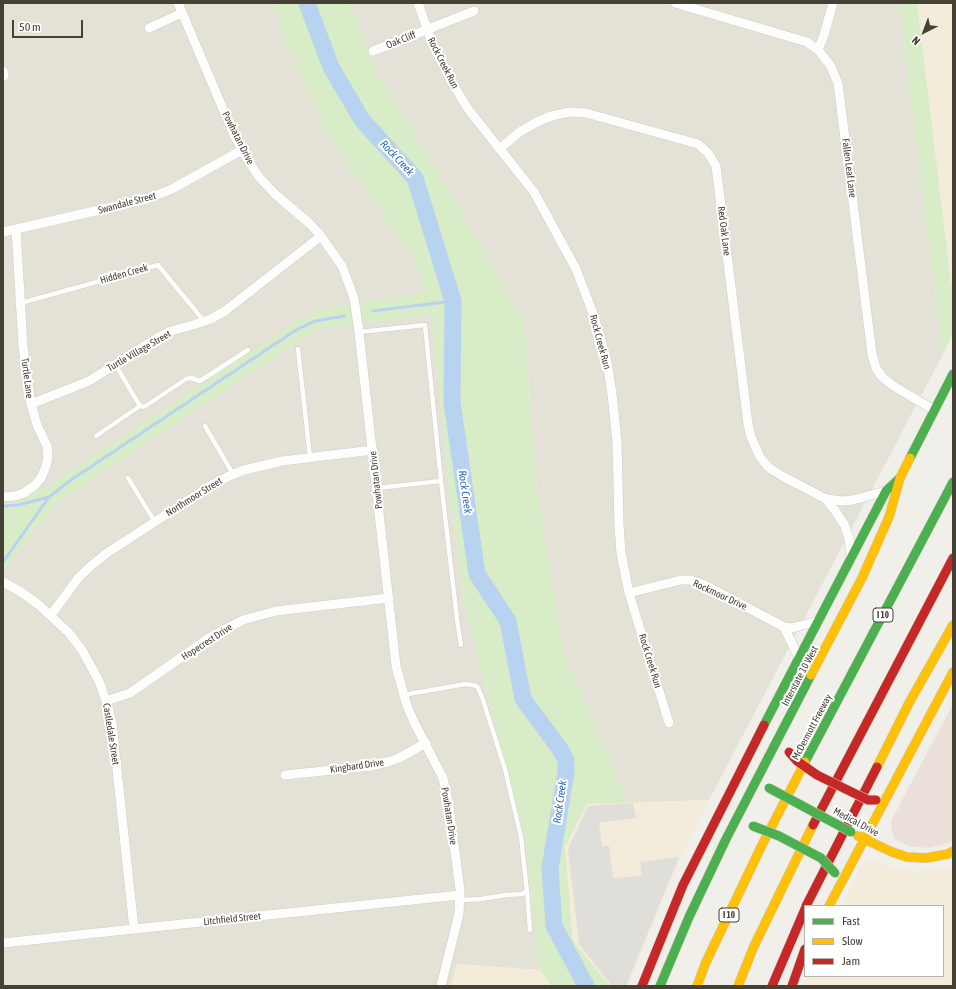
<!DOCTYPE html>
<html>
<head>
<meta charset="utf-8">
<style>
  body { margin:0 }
  #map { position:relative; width:956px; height:989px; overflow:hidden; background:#f0efe9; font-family:"Asap Condensed",sans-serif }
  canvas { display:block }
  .frame { position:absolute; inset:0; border:4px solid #464135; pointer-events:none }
  .legend { position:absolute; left:804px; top:905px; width:140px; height:72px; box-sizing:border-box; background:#fff; border:1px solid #b5b3ae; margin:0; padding:5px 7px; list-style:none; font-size:12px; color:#464135 }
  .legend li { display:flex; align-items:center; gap:8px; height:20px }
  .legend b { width:20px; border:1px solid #b5b3ae }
  .north { position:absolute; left:904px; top:12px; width:40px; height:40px; -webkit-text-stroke:3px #fff; paint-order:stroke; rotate:222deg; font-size:11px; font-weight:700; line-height:16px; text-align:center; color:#464135 }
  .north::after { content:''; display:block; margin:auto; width:14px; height:18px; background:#464135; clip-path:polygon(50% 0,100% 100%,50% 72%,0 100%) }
  .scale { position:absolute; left:12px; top:20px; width:71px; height:18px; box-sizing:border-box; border:2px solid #464135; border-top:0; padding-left:5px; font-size:12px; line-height:14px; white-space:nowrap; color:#464135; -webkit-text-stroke:3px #fff; paint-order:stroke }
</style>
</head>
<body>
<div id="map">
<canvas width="956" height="989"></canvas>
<div class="frame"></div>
<ul class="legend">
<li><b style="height:5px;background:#4caf50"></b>Fast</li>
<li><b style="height:5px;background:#ffc107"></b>Slow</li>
<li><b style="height:5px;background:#c62828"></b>Jam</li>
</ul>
<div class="north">N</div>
<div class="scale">50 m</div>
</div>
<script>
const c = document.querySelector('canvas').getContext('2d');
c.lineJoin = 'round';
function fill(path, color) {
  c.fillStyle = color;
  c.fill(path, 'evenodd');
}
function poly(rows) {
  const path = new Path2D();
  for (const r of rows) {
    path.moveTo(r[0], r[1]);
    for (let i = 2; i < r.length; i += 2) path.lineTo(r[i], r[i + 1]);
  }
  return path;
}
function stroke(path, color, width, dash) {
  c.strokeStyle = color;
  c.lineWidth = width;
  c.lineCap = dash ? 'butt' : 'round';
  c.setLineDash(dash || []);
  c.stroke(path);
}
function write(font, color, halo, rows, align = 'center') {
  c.font = font + ' "Asap Condensed",sans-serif';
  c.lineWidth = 4;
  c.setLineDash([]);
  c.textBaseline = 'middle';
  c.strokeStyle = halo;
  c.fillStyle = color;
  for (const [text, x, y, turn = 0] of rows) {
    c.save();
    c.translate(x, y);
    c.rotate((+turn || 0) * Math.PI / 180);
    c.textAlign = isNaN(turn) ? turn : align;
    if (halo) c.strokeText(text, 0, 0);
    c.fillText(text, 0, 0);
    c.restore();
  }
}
fill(poly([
  [3,3,272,3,286,40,417,265,425,292,432,315,450,495,465,608,525,837,540,970,457,964,451,986,3,986],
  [350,3,899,3,943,354,709,800,628,803,564,652,536,482,524,324,458,205,378,75]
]), '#e4e2d6');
fill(poly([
  [917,3,953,3,953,284,951,283],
  [709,800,667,890,628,986,610,986,573,941,565,847,587,804],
  [873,860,888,867,916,871,932,870,953,866,953,986,804,986,808,976,943,976,943,906,842,906,862,864],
  [456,964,540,970,551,986,451,986]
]), '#f3ecdb');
fill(poly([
  [953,704,953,840,949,843,929,848,908,846,895,839,891,830,892,819]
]), '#ebe0d9');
fill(poly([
  [272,3,350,3,378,75,458,205,524,324,536,482,564,652,628,803,587,804,565,847,573,941,610,986,551,986,540,970,525,837,465,608,450,495,431,315,319,328,57,502,3,572,3,498,35,494,313,311,425,292,417,265,327,133,286,40],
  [899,3,917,3,951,283,953,284,953,334,943,354]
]), '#d9ecc8');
fill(poly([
  [633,803,636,818,599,823,602,846,609,846,613,878,642,876,640,862,679,857,626,986,612,986,579,944,568,849,588,806]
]), '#dfded9');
stroke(poly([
  [373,311,453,301],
  [3,506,18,505,49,497],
  [3,562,49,497,71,480,296,330,315,321,345,316]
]), '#b8d3ef', 3);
stroke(poly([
  [307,3,331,67,362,120,415,178,453,301,452,402,477,574,508,621,523,699,560,749,566,760,566,772,550,868,554,926,586,986]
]), '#b8d3ef', 17);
const lane = poly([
  [21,303,158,265,204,321],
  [359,332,425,325,441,481,457,619,461,645],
  [298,349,310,457],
  [115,364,140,406,144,407,186,379,191,378,200,381,248,350],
  [205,426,233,474],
  [96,436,140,406],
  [128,478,155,522],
  [377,488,441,481],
  [403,695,466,684,477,686,482,697,505,769,521,837,527,891,522,894,506,895,481,899,460,900],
  [527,891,530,930]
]);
const street = poly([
  [178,3,234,135,246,157,259,177,275,194,310,224,321,236,342,266,354,298,359,332,396,666,407,706,415,724,443,778,449,806,460,890,459,914,441,986],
  [418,3,431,40,451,81,468,109,534,192,576,269,594,316,607,362,612,394,617,442,619,525,621,553,629,593,669,723],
  [675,3,807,42,818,50,830,65,838,83,872,354,876,368,882,377,892,385,934,410],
  [149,28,182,13],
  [818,50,824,35,833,3],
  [373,51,474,11],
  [3,71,4,76],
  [499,149,521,131,537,122,551,116,570,112,586,113,698,144,708,153,716,166,748,424,751,437,760,457,768,467,782,476,826,499,842,501,853,500,886,491],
  [3,232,147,199,172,189,242,150],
  [31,404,89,381,160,336,171,331,196,324,211,319,225,311,321,236],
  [3,497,15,496,24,493,35,485,41,478,46,466,48,457,47,446,37,425,31,404,23,346,16,229],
  [826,499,836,512,844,524,849,538,851,557],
  [3,582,21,592,39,605,69,633,82,650,99,681,106,701,112,723,134,929],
  [629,593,681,580,690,580,705,585,784,627],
  [51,615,79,577,92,565,107,553,210,486,227,477,244,470,282,461,373,450],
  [799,658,784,627,792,628,818,621],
  [106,701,130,693,212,636,243,620,276,611,389,598],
  [285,775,371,766,388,762,399,758,426,743],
  [3,943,134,929,460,895]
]);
const fast = poly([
  [910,458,953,374],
  [764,725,886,491,900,478],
  [805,762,953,482],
  [660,986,689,917,726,839,811,675]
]);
const slow = poly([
  [811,675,862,578,889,517,900,478,910,458],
  [877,767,909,703,953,625],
  [858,836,892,852,907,857,926,858,948,854,953,851],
  [829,906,953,672],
  [697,986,706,962,762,845,805,762],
  [738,986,754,946,813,825]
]);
const jam = poly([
  [813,825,953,558],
  [806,906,877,767],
  [642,986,683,885,764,725],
  [772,986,805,909],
  [792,986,805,949]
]);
stroke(lane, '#cecdc6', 5.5);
stroke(street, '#cecdc6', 10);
stroke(fast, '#d0cdc0', 10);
stroke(slow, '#d0cdc0', 10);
stroke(jam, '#d0cdc0', 10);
stroke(lane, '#fdfdfc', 4.5);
stroke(street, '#fdfdfc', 9);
stroke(fast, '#4caf50', 9);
stroke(slow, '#ffc107', 9);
stroke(jam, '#c62828', 9);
const fastBridge = poly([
  [769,788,851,832],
  [753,826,779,836,821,858,835,873]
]);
const jamBridge = poly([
  [789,752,797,761,817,775,868,800,876,800]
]);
stroke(fastBridge, '#d0cdc0', 10, []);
stroke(jamBridge, '#d0cdc0', 10, []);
stroke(fastBridge, '#4caf50', 9);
stroke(jamBridge, '#c62828', 9);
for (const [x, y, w] of [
  [883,615,20],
  [729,915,20]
]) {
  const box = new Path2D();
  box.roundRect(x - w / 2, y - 7, w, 14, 3);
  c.fillStyle = '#fff';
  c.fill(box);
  stroke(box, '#464135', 1);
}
write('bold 9px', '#464135', null, [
  ["I 10",883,615],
  ["I 10",729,915]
]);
write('10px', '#464135', '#fff', [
  ["Oak Cliff",401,40,-22],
  ["Rock Creek Run",443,63,63],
  ["Powhatan Drive",238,138,63],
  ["Fallen Leaf Lane",849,168,83],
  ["Swandale Street",127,203,-15],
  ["Red Oak Lane",724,231,83],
  ["Hidden Creek",124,274,-16],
  ["Rock Creek Run",600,342,75],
  ["Turtle Village Street",139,351,-30],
  ["Turtle Lane",27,378,83],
  ["Powhatan Drive",376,480,-96],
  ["Northmoor Street",194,497,-32],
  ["Rockmoor Drive",720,595,25],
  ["Hopecrest Drive",207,642,-33],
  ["Rock Creek Run",650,661,73],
  ["Interstate 10 West",800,676,-62],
  ["McDermott Freeway",812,727,-62],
  ["Castledale Street",111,734,81],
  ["Kingbard Drive",357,766,-8],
  ["Powhatan Drive",449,816,81],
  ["Medical Drive",856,822,28],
  ["Litchfield Street",232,919,-6]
]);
write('italic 11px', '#2c6bb5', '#fff', [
  ["Rock Creek",397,158,47],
  ["Rock Creek",465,492,82],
  ["Rock Creek",560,802,-82]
]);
</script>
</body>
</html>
